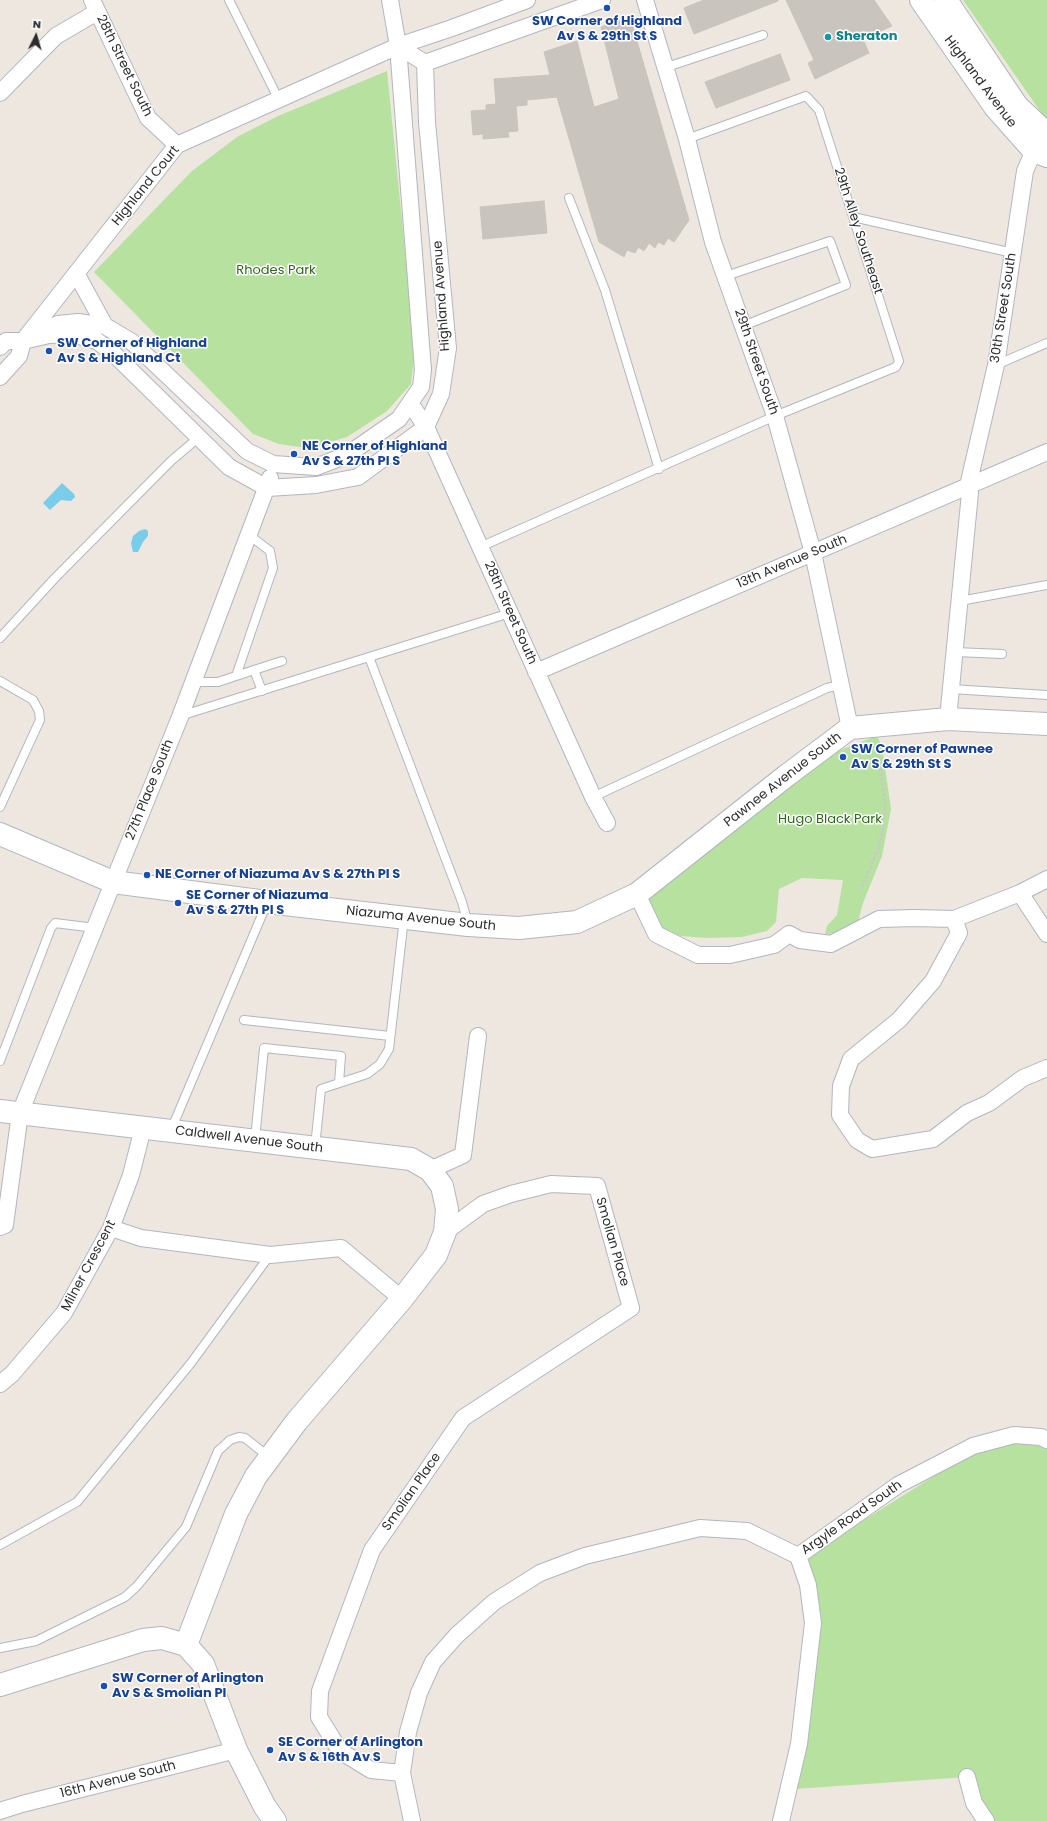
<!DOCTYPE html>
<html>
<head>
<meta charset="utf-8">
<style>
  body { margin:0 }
  #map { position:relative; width:1047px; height:1821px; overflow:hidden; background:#ede7e0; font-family:Poppins,sans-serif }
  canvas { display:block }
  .north { position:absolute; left:16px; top:16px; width:40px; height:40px; -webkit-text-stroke:3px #fff; paint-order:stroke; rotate:5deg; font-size:11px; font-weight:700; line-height:16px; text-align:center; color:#2d2d2d }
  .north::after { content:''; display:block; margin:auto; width:14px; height:18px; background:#2d2d2d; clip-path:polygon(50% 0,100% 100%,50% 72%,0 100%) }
</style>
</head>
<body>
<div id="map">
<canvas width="1047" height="1821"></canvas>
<div class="north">N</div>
</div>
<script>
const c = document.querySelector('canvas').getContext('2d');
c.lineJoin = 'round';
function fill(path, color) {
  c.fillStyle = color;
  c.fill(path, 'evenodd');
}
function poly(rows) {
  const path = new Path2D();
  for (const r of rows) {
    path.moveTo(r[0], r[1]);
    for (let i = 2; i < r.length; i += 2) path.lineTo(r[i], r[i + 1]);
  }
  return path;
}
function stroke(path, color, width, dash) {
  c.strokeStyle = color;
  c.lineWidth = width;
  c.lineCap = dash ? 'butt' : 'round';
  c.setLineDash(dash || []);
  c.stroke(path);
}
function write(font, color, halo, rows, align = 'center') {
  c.font = font + ' Poppins,sans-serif';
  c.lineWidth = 3;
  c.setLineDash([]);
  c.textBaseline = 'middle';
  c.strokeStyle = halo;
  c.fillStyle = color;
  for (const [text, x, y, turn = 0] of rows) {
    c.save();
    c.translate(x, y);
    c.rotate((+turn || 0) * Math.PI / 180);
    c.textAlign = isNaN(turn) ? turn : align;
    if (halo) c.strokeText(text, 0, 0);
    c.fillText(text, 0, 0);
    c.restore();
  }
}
fill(poly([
  [963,0,1047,0,1047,118,1042,114],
  [387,71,415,351,411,384,387,411,347,437,308,448,279,444,253,434,94,272,192,171,237,137,278,116],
  [874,737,878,738,882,747,891,809,882,856,863,903,859,918,860,923,849,929,825,935,827,926,837,915,843,880,802,878,779,889,776,922,767,931,742,937,706,938,681,936,660,930,654,921,645,888,827,755],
  [1018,1440,1047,1445,1047,1821,992,1821,967,1777,795,1789,822,1622,808,1555,979,1448]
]), '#b7e19f');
fill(poly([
  [62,483,74,494,75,497,71,501,61,500,50,510,43,503],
  [145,529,148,531,148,536,143,542,138,552,133,552,131,543,133,536,139,531]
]), '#78ceea');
const building = poly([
  [704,0,778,0,778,1,694,34,684,8,704,0],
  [786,0,874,0,892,26,863,39,869,53,815,79,808,63,814,60,786,0],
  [630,17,689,220,674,242,668,238,664,245,658,242,655,248,649,243,644,251,638,247,635,253,627,250,624,257,599,242,557,97,527,100,527,105,516,106,518,131,508,132,509,137,483,139,483,134,473,135,471,111,486,110,486,105,496,104,494,79,550,75,544,52,577,41,594,107,619,99,601,27,630,17],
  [780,54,790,80,716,108,705,82,780,54],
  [544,201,547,233,483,239,480,207,544,201]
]);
fill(building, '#c9c5be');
stroke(building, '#c9c3b9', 1);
const lane = poly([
  [229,0,279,100],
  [667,67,763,35],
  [569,198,605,290,659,469],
  [853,217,1013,253],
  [726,276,830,241,846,285,743,326],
  [996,365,1047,343],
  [480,547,775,416,896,367,899,361,819,110,806,96,687,139],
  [960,601,1047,585],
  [0,638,54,579,171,461,198,438],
  [955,652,1002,654],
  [369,657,462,902,468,924],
  [254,670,282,661],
  [236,676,273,568,270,551,249,535],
  [0,681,33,700,39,711,40,720,0,807],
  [193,682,218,682,254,670,262,691],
  [951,689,1047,695],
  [180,716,510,613],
  [593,797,827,688,841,685],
  [244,1020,390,1036],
  [0,1061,51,928,55,923,95,928],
  [171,1130,267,903],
  [255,1139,264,1048,341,1056,339,1083],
  [315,1147,321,1089,367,1074,380,1064,389,1049,404,918],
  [0,1545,77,1502,191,1363,270,1255],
  [0,1648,36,1641,125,1597,137,1586,186,1527,218,1451,230,1440,239,1437,245,1438,269,1457]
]);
const street = poly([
  [92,0,148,118,177,145],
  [645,0,687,139,713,242,775,416,813,553,850,728],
  [398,46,425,63],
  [425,63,602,0],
  [0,93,56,36,97,12],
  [76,273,105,326],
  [45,330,58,324,78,322,105,326,132,342,247,451,273,464,316,467,347,455,399,419,421,387,423,370,398,46,390,0],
  [0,347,6,341,23,341,49,335,73,334,97,341,113,353,229,467,267,488,316,485,358,477,426,427,441,394,448,348,427,122,425,63],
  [0,377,19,356,23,341,177,145,398,46,452,28,527,0],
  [410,403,426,427,593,797,607,823],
  [536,672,1047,452],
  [948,719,970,493,968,486,996,365,1025,171,1032,155,1040,142],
  [1047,879,1020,893,1047,934],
  [637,894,656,934,698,955,730,955,774,945,789,934,800,940,831,944,879,919,914,918,954,919,959,933,933,981,899,1020,851,1059,841,1086,840,1115,857,1140,872,1149,933,1139,967,1113,989,1103,1023,1078,1047,1068],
  [954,919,1020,893],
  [430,1170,463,1155,478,1036],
  [0,1227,5,1225,20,1113,180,717,270,478],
  [111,1228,141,1238,270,1255,341,1248,402,1299],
  [0,1384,12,1374,64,1313,111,1228,131,1175,143,1128],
  [798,1556,898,1485,973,1446,1014,1435,1041,1437,1047,1440],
  [402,1773,371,1770,340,1751,319,1717,320,1691,372,1550,463,1418,631,1308,597,1186,551,1184,511,1194,483,1204,445,1232],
  [967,1777,974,1803,986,1821],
  [0,1811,22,1804,236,1750],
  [412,1821,402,1773,408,1732,419,1693,433,1662,457,1635,494,1602,540,1573,585,1556,700,1528,747,1531,798,1556],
  [781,1821,799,1744,813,1623,808,1585,798,1556]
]);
const secondary = poly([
  [921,0,995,107,1034,151,1047,156],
  [946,0,1017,106,1047,134],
  [0,834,113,882,267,902,468,925,519,928,577,922,637,894,786,776,850,728,948,719,1047,724],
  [0,1111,411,1159,430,1170,442,1186,447,1209,445,1232,436,1255,402,1299,297,1421,256,1476,236,1514,186,1645],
  [0,1685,143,1640,162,1638,186,1645,203,1664,236,1750,265,1807,275,1821]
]);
stroke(lane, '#b3b6bf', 10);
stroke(street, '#b3b6bf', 18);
stroke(secondary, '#b3b6bf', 24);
stroke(poly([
  [862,887,879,846,883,825,885,804,877,743]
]), '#c8c8c8', 2.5, [3, 2]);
stroke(lane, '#fff', 8);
stroke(street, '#fff', 16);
stroke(secondary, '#fff', 22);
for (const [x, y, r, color] of [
  [607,8,4,"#1a4fb4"],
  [828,37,4,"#0f9aa8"],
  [49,351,4,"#1a4fb4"],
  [294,454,4,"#1a4fb4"],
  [843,757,4,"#1a4fb4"],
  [147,875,4,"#1a4fb4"],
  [178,903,4,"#1a4fb4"],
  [104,1686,4,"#1a4fb4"],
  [270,1750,4,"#1a4fb4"]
]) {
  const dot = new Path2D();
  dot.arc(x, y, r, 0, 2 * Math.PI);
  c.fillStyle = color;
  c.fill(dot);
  stroke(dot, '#fff', 1.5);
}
write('bold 13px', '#164399', '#fff', [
  ["SW Corner of Highland",607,22,"center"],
  ["Av S & 29th St S",607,37,"center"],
  ["SW Corner of Highland",57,344],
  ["Av S & Highland Ct",57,359],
  ["NE Corner of Highland",302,447],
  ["Av S & 27th Pl S",302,462],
  ["SW Corner of Pawnee",851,750],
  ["Av S & 29th St S",851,765],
  ["NE Corner of Niazuma Av S & 27th Pl S",155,875],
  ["SE Corner of Niazuma",186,896],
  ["Av S & 27th Pl S",186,911],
  ["SW Corner of Arlington",112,1679],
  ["Av S & Smolian Pl",112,1694],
  ["SE Corner of Arlington",278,1743],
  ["Av S & 16th Av S",278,1758]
], 'left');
write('bold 13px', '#0d838f', '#fff', [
  ["Sheraton",836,37]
], 'left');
write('13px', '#2d2d2d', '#fff', [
  ["28th Street South",124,66,64],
  ["Highland Avenue",980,82,53],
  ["Highland Court",146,186,-51],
  ["29th Alley Southeast",858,231,72],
  ["Highland Avenue",442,296,-94],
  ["30th Street South",1004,308,-81],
  ["29th Street South",756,362,71],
  ["13th Avenue South",792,562,-23],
  ["28th Street South",510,613,66],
  ["Pawnee Avenue South",783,780,-38],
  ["27th Place South",150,790,-68],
  ["Niazuma Avenue South",421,919,6],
  ["Caldwell Avenue South",249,1140,7],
  ["Smolian Place",612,1242,74],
  ["Milner Crescent",89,1266,-62],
  ["Smolian Place",412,1492,-55],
  ["Argyle Road South",852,1518,-35],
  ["16th Avenue South",118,1780,-14]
]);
write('13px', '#2f681e', '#fff', [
  ["Rhodes Park",276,271],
  ["Hugo Black Park",830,820]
]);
</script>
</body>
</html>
